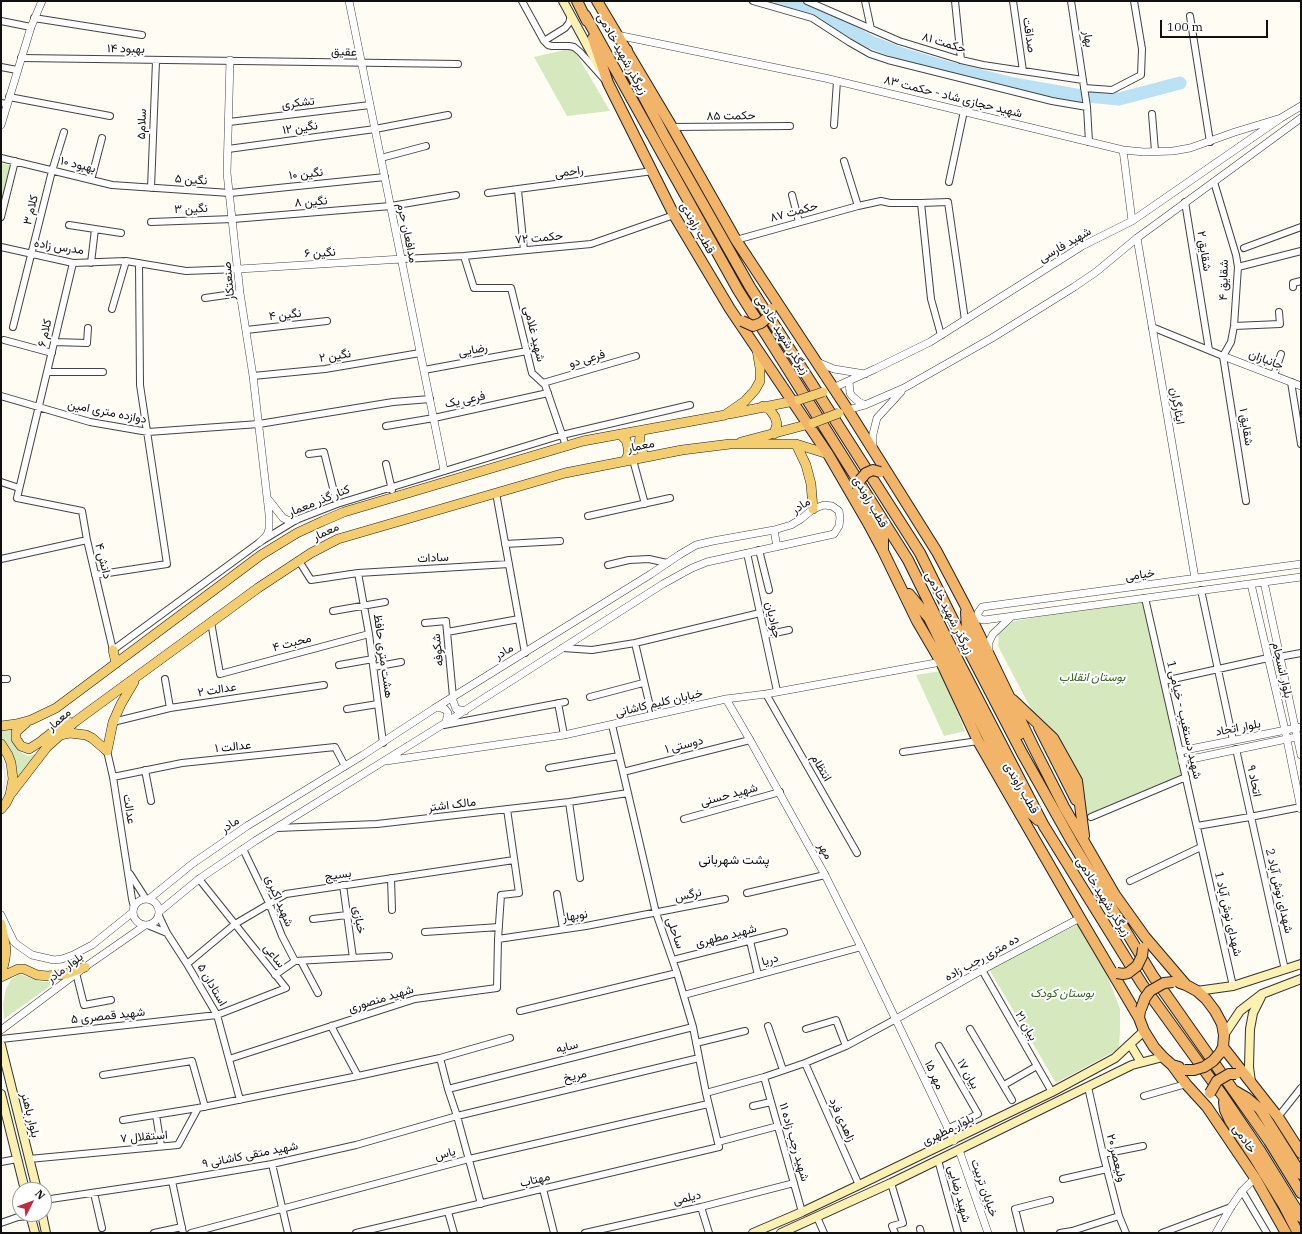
<!DOCTYPE html>
<html>
<head>
<meta charset="utf-8">
<style>
  body { margin:0 }
  #map { position:relative; width:1302px; height:1234px; overflow:hidden; background:#fffcf4; font-family:"IBM Plex Serif",serif }
  canvas { display:block }
  .frame { position:absolute; inset:0; border:2px solid #101010; pointer-events:none }
  .north { position:absolute; left:12px; top:1182px; width:40px; height:40px; box-sizing:border-box; background:#fff; border:1px solid #9f9f9f; border-radius:50%; rotate:48deg; font-size:11px; font-weight:700; line-height:16px; text-align:center; color:#101010 }
  .north::after { content:''; display:block; margin:auto; width:14px; height:18px; background:#bc2c3a; clip-path:polygon(50% 0,100% 100%,50% 72%,0 100%) }
  .scale { position:absolute; left:1160px; top:20px; width:108px; height:18px; box-sizing:border-box; border:2px solid #101010; border-top:0; padding-left:5px; font-size:12px; line-height:14px; white-space:nowrap; color:#101010; -webkit-text-stroke:3px #fff; paint-order:stroke }
</style>
</head>
<body>
<div id="map">
<canvas width="1302" height="1234"></canvas>
<div class="frame"></div>
<div class="north">N</div>
<div class="scale">100 m</div>
</div>
<script>
const c = document.querySelector('canvas').getContext('2d');
c.lineJoin = 'round';
function fill(path, color) {
  c.fillStyle = color;
  c.fill(path, 'evenodd');
}
function poly(rows) {
  const path = new Path2D();
  for (const r of rows) {
    if (r.length === 3) {
      path.moveTo(r[0] + r[2], r[1]);
      path.arc(r[0], r[1], r[2], 0, 2 * Math.PI);
      continue;
    }
    path.moveTo(r[0], r[1]);
    for (let i = 2; i < r.length; i += 2) path.lineTo(r[i], r[i + 1]);
  }
  return path;
}
function stroke(path, color, width, dash) {
  c.strokeStyle = color;
  c.lineWidth = width;
  c.lineCap = dash ? 'butt' : 'round';
  c.setLineDash(dash || []);
  c.stroke(path);
}
function write(font, color, halo, rows, align = 'center') {
  c.font = font + ' "IBM Plex Serif",Vazirmatn,serif';
  c.lineWidth = 4;
  c.setLineDash([]);
  c.textBaseline = 'middle';
  c.strokeStyle = halo;
  c.fillStyle = color;
  for (const [text, x, y, turn = 0] of rows) {
    c.save();
    c.translate(x, y);
    c.rotate((+turn || 0) * Math.PI / 180);
    c.textAlign = isNaN(turn) ? turn : align;
    if (halo) c.strokeText(text, 0, 0);
    c.fillText(text, 0, 0);
    c.restore();
  }
}
fill(poly([
  [573,48,610,111,567,116,534,57],
  [1,163,12,166,1,210],
  [1145,598,1183,781,1088,818,998,646,999,631,1015,621],
  [941,671,965,731,944,736,916,675],
  [20,725,17,747,22,753,28,756,40,753,16,781,6,744,1,738,1,728],
  [1079,924,1091,948,1106,972,1120,1009,1120,1031,1119,1049,1056,1083,989,969],
  [19,974,43,982,57,981,4,1019,3,1004,6,989,11,980]
]), '#d6e9be');
fill(poly([
  [1,755,5,764,7,779,6,786,1,799,4,779,4,772,1,764]
]), '#f0ebe2');
stroke(poly([
  [781,1,819,14,871,42,902,54,945,67,1014,84,1076,95,1119,99,1180,83]
]), '#bae1f4', 13);
const minor = poly([
  [522,1,544,41,548,45,552,46,569,46,574,47,580,52,605,80],
  [753,1,812,18,849,42,870,54,888,60,1052,101,1087,107],
  [807,1,899,41,961,60,983,65,1083,80],
  [865,1,871,29],
  [955,1,961,60],
  [1013,1,1023,71],
  [1071,1,1087,107,1089,142],
  [1190,16,1210,142],
  [34,18,142,35],
  [1,21,31,27],
  [544,41,565,28,569,23,571,15],
  [21,58,458,64],
  [1,67,17,70],
  [1084,88,1112,90,1141,75,1142,49,1134,1],
  [9,97,110,116],
  [1,103,7,104],
  [1152,114,1155,151],
  [229,122,370,105],
  [834,125,837,81],
  [672,127,790,126],
  [228,149,375,129,448,115],
  [1,158,112,185,230,193,385,177],
  [381,158,426,146],
  [844,161,858,206],
  [91,180,102,138],
  [949,182,964,111],
  [1214,182,1236,255,1238,267,1234,326,1231,342,1223,356],
  [151,188,156,61],
  [518,190,524,250],
  [488,193,653,171],
  [792,195,799,222],
  [1185,202,1209,350],
  [921,203,931,299,941,335],
  [1,217,15,161],
  [151,222,233,219,391,206,456,195],
  [69,225,121,233],
  [736,240,858,206,881,201,890,203,921,203,948,202,965,320],
  [1,247,73,263,126,261,186,271,239,269],
  [1244,248,1301,227],
  [464,256,474,288,511,288,532,373,545,385,566,446],
  [402,259,464,256,591,244,674,215],
  [73,263,17,498,82,511,87,540,113,650,260,542,296,520,337,504,562,435,690,405],
  [91,263,95,229],
  [1238,267,1301,251],
  [1293,287,1293,283,1301,281],
  [205,298,240,293],
  [112,309,126,261],
  [1234,326,1280,324,1279,312],
  [13,327,52,171,64,132],
  [1152,327,1223,356],
  [246,330,327,321],
  [4,340,52,353],
  [54,342,87,343,88,328],
  [1223,356,1246,501],
  [424,370,527,351],
  [47,372,103,372],
  [1274,375,1281,354],
  [253,376,325,369,420,353],
  [1291,382,1301,444],
  [543,383,636,356],
  [1,396,90,422,148,432,259,424,393,402,430,399],
  [386,426,434,418,548,393],
  [309,454,324,452,337,504],
  [633,460,645,504],
  [386,464,392,490],
  [1,482,19,488],
  [496,493,525,653],
  [588,516,670,498],
  [505,544,560,541],
  [759,550,769,590],
  [747,553,777,691],
  [1,559,87,540],
  [299,561,311,580,358,573,509,564],
  [608,565,629,560,649,559,667,563],
  [358,573,369,634,383,743],
  [95,575,167,564,140,385,139,263],
  [1201,590,1233,740],
  [1145,598,1233,986],
  [333,611,385,602],
  [211,622,220,674,369,634],
  [425,623,446,621,453,697],
  [447,632,519,619],
  [765,635,789,630],
  [635,643,652,715],
  [563,648,592,650,635,643,760,613],
  [1279,657,1301,653],
  [339,665,373,659],
  [374,667,401,662],
  [1,679,7,679],
  [165,679,170,708],
  [1164,681,1268,658],
  [766,694,857,853],
  [590,697,643,683],
  [558,703,564,735],
  [347,709,378,704],
  [113,722,170,708,324,685],
  [444,725,565,702],
  [1236,749,1285,970],
  [107,751,113,777,132,899,134,907],
  [903,752,978,741],
  [549,768,619,756],
  [145,770,151,801],
  [623,772,750,740],
  [113,777,182,763,335,747,345,766],
  [569,802,580,878],
  [1091,817,1186,777],
  [684,819,780,792],
  [1197,826,1250,817,1301,807],
  [277,828,377,824,569,802,628,793],
  [243,849,269,903,282,936,295,961],
  [130,874,146,899],
  [391,878,392,910],
  [1130,881,1201,847],
  [343,885,353,958],
  [747,893,825,875],
  [557,894,563,929],
  [159,916,167,933,187,964,217,1015,240,1100],
  [313,919,347,915],
  [150,926,167,933],
  [425,932,499,927],
  [498,939,586,926,725,899],
  [750,941,758,975],
  [673,960,784,932],
  [301,961,318,993],
  [187,964,235,924,286,894,514,860],
  [982,970,1052,1092],
  [76,973,84,1005,111,1000],
  [275,975,295,961,389,956],
  [684,995,861,947],
  [520,1011,677,973],
  [331,1026,358,1076],
  [768,1026,783,1070],
  [806,1029,836,1020,846,1046],
  [970,1029,1012,1100],
  [1,1039,217,1015,286,988,199,879],
  [696,1043,745,1031],
  [939,1046,978,1114,947,1129],
  [440,1058,448,1089,457,1116,481,1204],
  [229,1059,415,999,497,988,498,939,501,895,519,893,507,809],
  [805,1063,859,1185],
  [103,1075,192,1061,205,1107],
  [764,1077,802,1212],
  [1004,1085,1037,1066],
  [1088,1087,1103,1154,1119,1216,1126,1233],
  [448,1089,693,1027],
  [706,1093,764,1077,805,1063,846,1046,896,1019],
  [1144,1096,1186,1084],
  [753,1106,771,1102],
  [156,1115,161,1146],
  [1278,1117,1301,1088],
  [123,1120,198,1108],
  [718,1142,778,1126],
  [1103,1154,1143,1146],
  [29,1159,178,1145,198,1108,358,1076,440,1058,510,1038],
  [938,1160,958,1233],
  [1,1162,17,1159],
  [272,1164,288,1233],
  [1063,1179,1107,1169],
  [172,1181,183,1233],
  [891,1183,903,1223,892,1226,895,1233],
  [543,1189,554,1233],
  [1242,1191,1267,1233],
  [94,1193,102,1228],
  [44,1200,172,1181,272,1164,356,1145,457,1116,699,1058],
  [701,1207,709,1233],
  [448,1212,454,1233],
  [817,1217,824,1233],
  [1,1223,18,1217,31,1216],
  [920,1229,921,1233],
  [154,1233,182,1227],
  [191,1233,469,1159,708,1104],
  [356,1233,719,1147,706,1093,693,1027,677,973,656,913,612,725],
  [585,1233,701,1207,794,1183],
  [1021,1233,1015,1209,1050,1200],
  [1060,1233,1072,1231,1119,1216],
  [1162,1233,1231,1207]
]);
const tertiary = poly([
  [349,1,444,470],
  [617,35,825,78,1123,150,1144,152,1173,151,1190,148,1235,132,1281,118],
  [230,60,227,173,240,293,253,376,269,514,269,529,267,535,260,542],
  [1,125,31,27,42,1],
  [1123,150,1132,221],
  [1137,238,1195,578],
  [239,269,402,259],
  [1223,356,1301,386],
  [817,362,834,369,865,374],
  [849,381,850,393,852,396,859,402,865,405],
  [833,388,875,369,930,342,1082,246,1132,221,1281,118,1301,106],
  [848,410,865,405,904,388,992,338,1074,287,1096,272,1137,238,1301,118],
  [873,449,873,434,877,418,901,392],
  [268,499,283,518,290,521,296,520],
  [774,530,777,547],
  [1301,564,982,607,978,613,978,616,980,619,984,620,1301,577],
  [1264,582,1301,755],
  [1251,584,1285,730,1301,809],
  [989,651,989,642,993,634,1011,617],
  [453,697,453,701,456,709,465,711],
  [726,699,750,740,825,875,861,947,954,1141],
  [435,708,441,708,445,709,448,713,446,722],
  [1180,751,1301,727],
  [386,761,564,735,726,699,766,694,941,662],
  [1182,761,1301,736],
  [146,912,13],
  [149,899,192,864,247,826,363,755,435,708,651,574,679,555,696,545,713,541,774,530,791,525,801,519,813,509,824,505,832,506,839,511,840,518,839,526,834,534,707,562,692,568,663,584,442,725,255,841,199,879,160,911],
  [1,915,14,942,19,946,32,955,54,960,62,959,73,955,92,945,133,912],
  [896,1019,982,970,1080,918],
  [1,1030,85,967,144,926],
  [959,1150,988,1233],
  [1216,1233,1231,1207,1242,1191,1255,1178]
]);
const secondary = poly([
  [563,1,599,67],
  [1197,991,1233,986,1301,964],
  [1224,1035,1240,1011,1262,994,1301,979],
  [1130,1044,1141,1062],
  [1,1045,37,1190],
  [1251,1082,1249,1067,1250,1029,1253,1013,1261,997],
  [1,1094,25,1190],
  [30,1214,35,1233],
  [42,1214,46,1233],
  [753,1233,802,1212,859,1185,1052,1092,1115,1058,1144,1031],
  [781,1233,891,1183,1132,1065,1163,1057]
]);
const primary = poly([
  [763,406,770,410,775,417,777,424,774,434],
  [729,414,799,400],
  [641,431,640,436,639,445,645,457],
  [621,435,626,440,628,447,628,455,625,461],
  [741,442,813,423],
  [796,444,806,465,811,484,813,509],
  [113,650,116,663],
  [26,723,16,732,16,739,21,746,29,749,40,742,64,723,69,722],
  [1,726,16,724,31,720,56,708,261,555,297,533,323,521,344,512,583,441,725,415,745,401,755,390,760,381,760,368,757,350],
  [60,735,70,733,86,735,92,738,107,751],
  [1,744,8,755,11,763,13,779,10,795,6,803,1,809],
  [107,751,113,722,121,704,134,682],
  [10,795,47,747,76,721,258,588,311,553,338,539,565,473,682,450,730,444,796,444,828,454],
  [1,924,6,949,5,959,1,976],
  [1,977,18,969,24,969,37,975,48,976,66,974,85,967]
]);
const trunk = poly([
  [577,1,587,21],
  [597,1,672,127,736,240,848,410,937,552,965,605,1033,746,1064,807,1115,895,1145,937,1186,985],
  [585,15,738,290,908,560,946,637,1044,826,1142,984,1223,1096,1259,1149,1301,1217],
  [593,38,608,83,674,215,730,309,828,454,868,523,883,551,917,621,941,662,978,741,1080,918,1139,1018],
  [627,50,631,73,665,137,750,287,920,553,960,634,1022,753,1072,842,1153,976,1269,1141,1301,1193],
  [861,497,883,535,883,549],
  [909,594,929,618,1020,803,1038,820],
  [966,612,967,629,1020,734],
  [1013,700,1053,738,1077,781,1084,836],
  [1039,727,1076,800],
  [1180,983,1186,985,1197,991,1206,999,1215,1011,1222,1024,1224,1035,1223,1047,1220,1053],
  [1140,1011,1139,1018,1144,1031,1154,1047,1163,1057,1172,1065,1179,1067],
  [1223,1047,1278,1117,1301,1153],
  [1172,1065,1186,1084,1207,1107,1255,1178,1286,1233],
  [1235,1091,1247,1098,1260,1109,1301,1174],
  [1224,1102,1225,1110,1230,1121,1254,1157,1284,1206,1298,1233]
]);
stroke(minor, '#434343', 8);
stroke(tertiary, '#434343', 8);
stroke(secondary, '#323232', 10);
stroke(primary, '#212121', 10);
stroke(trunk, '#212121', 12);
stroke(minor, '#fff', 6);
stroke(tertiary, '#fff', 7);
stroke(secondary, '#fcf0b2', 8);
stroke(primary, '#f3cd70', 9);
stroke(trunk, '#f1b469', 10);
const primaryBridge = poly([
  [799,400,823,392],
  [813,423,839,413]
]);
const trunkBridge = poly([
  [742,321,753,326,761,323,768,317,771,309],
  [858,490,860,480,866,473,873,470,880,472],
  [1117,973,1123,974,1128,973,1137,966,1142,956,1143,948],
  [1141,1009,1145,998,1150,991,1164,983,1173,982],
  [1185,1070,1194,1070,1204,1067,1213,1061,1219,1054],
  [1210,1093,1217,1081,1229,1074,1236,1074]
]);
stroke(primaryBridge, '#212121', 10, []);
stroke(trunkBridge, '#212121', 12, []);
stroke(primaryBridge, '#f3cd70', 9);
stroke(trunkBridge, '#f1b469', 10);
write('12px', '#101010', '#fff', [
  ["صداقت",1029,35,82],
  ["بهار",1088,39,82],
  ["حکمت ۸۱",944,43,17],
  ["بهبود ۱۴",126,49,1],
  ["عقیق",344,52,2],
  ["زیرگذر شهید خادمی",622,54,61],
  ["شهید حجازی شاد - حکمت ۸۳",953,97,14],
  ["تشکری",298,103,-7],
  ["حکمت ۸۵",731,116,-1],
  ["سلام۵",142,124,-88],
  ["نگین ۱۲",300,128,-8],
  ["بهبود ۱۰",78,165,13],
  ["راحمی",569,172,-8],
  ["نگین ۱۰",306,174,-6],
  ["نگین ۵",191,180,4],
  ["نگین ۸",311,202,-4],
  ["نگین ۳",191,209,-2],
  ["کلام ۳",31,210,-76],
  ["حکمت ۸۷",794,212,-15],
  ["قطب راوندی",697,228,60],
  ["مدافعان حرم",407,233,78],
  ["حکمت ۷۲",539,238,-5],
  ["شهید فارسی",1065,245,-30],
  ["مدرس زاده",59,247,9],
  ["شقایق ۲",1204,251,81],
  ["نگین ۶",320,253,-3],
  ["شقایق ۴",1224,280,-89],
  ["صنعتکار",229,281,-96],
  ["نگین ۴",285,315,-6],
  ["کلام ۶",45,333,-77],
  ["شهید غلامی",534,334,76],
  ["زیرگذر شهید خادمی",782,335,58],
  ["رضایی",473,350,-10],
  ["نگین ۲",335,356,-9],
  ["فرعی دو",587,359,-16],
  ["جانبازان",1266,360,21],
  ["فرعی یک",465,400,-12],
  ["ایثارگران",1177,406,80],
  ["دوازده متری امین",107,412,11],
  ["شقایق ۱",1246,427,81],
  ["معمار",641,446,-11],
  ["کنار گذر معمار",319,501,-22],
  ["قطب راوندی",870,502,60],
  ["مادر",801,506,-33],
  ["معمار",326,532,-25],
  ["سادات",433,558,-3],
  ["دانش ۴",103,561,76],
  ["خیامی",1140,575,-8],
  ["زیرگذر شهید خادمی",949,613,63],
  ["جوادیان",773,620,77],
  ["محبت ۴",292,643,-15],
  ["شکوفه",438,650,-96],
  ["مادر",504,652,-32],
  ["هشت متری حافظ",383,656,82],
  ["بلوار انسجام",1282,670,77],
  ["عدالت ۲",217,690,-9],
  ["خیابان کلیم کاشانی",659,703,-13],
  ["معمار",59,720,-41],
  ["شهید دستغیب - خیامی 1",1184,720,77],
  ["بلوار اتحاد",1238,728,-11],
  ["دوستی ۱",684,745,-14],
  ["عدالت ۱",233,747,-6],
  ["انتظام",821,768,60],
  ["اتحاد ۹",1254,781,78],
  ["قطب راوندی",1021,788,60],
  ["شهید حسنی",729,795,-15],
  ["مالک اشتر",452,805,-7],
  ["عدالت",129,809,81],
  ["مادر",230,825,-34],
  ["مهر",825,851,61],
  ["بسیج",338,875,-8],
  ["شهدای نوش آباد 2",1279,891,77],
  ["نرگس",688,895,-12],
  ["زیرگذر شهید خادمی",1103,897,58],
  ["شهید اکبری",279,901,67],
  ["شهدای نوش آباد 1",1228,914,77],
  ["نوبهار",575,916,-9],
  ["خبازی",359,920,82],
  ["ساحلی",675,933,70],
  ["شهید مطهری",726,936,-14],
  ["ساعی",274,956,51],
  ["ده متری رجب زاده",982,958,-29],
  ["دریا",770,960,-16],
  ["بلوار مادر",65,968,-37],
  ["استادان ۵",212,985,60],
  ["شهید منصوری",381,999,-17],
  ["شهید قمصری ۵",108,1016,-6],
  ["بیان ۲۱",1026,1026,60],
  ["سایه",567,1047,-14],
  ["بیان ۱۷",968,1074,60],
  ["مهر ۱۵",934,1075,65],
  ["مریخ",575,1076,-13],
  ["بلوار باهنر",30,1115,76],
  ["زاهدی فرد",842,1120,66],
  ["بلوار مطهری",948,1130,-26],
  ["استقلال ۷",144,1137,-5],
  ["خادمی",1244,1139,56],
  ["شهید رجب زاده ۱۱",794,1142,74],
  ["یاس",445,1154,-15],
  ["شهید متقی کاشانی ۹",250,1155,-11],
  ["ولیعصر ۲۰",1116,1158,76],
  ["مهتاب",535,1180,-14],
  ["خیابان تربیت",984,1188,71],
  ["شهید رضایی",959,1194,75],
  ["دیلمی",687,1198,-13]
]);
write('italic 12px', '#336722', '#fff', [
  ["بوستان انقلاب",1092,678],
  ["بوستان کودک",1062,994]
]);
write('13px', '#101010', '#fff', [
  ["پشت شهربانی",734,860]
]);
</script>
</body>
</html>
